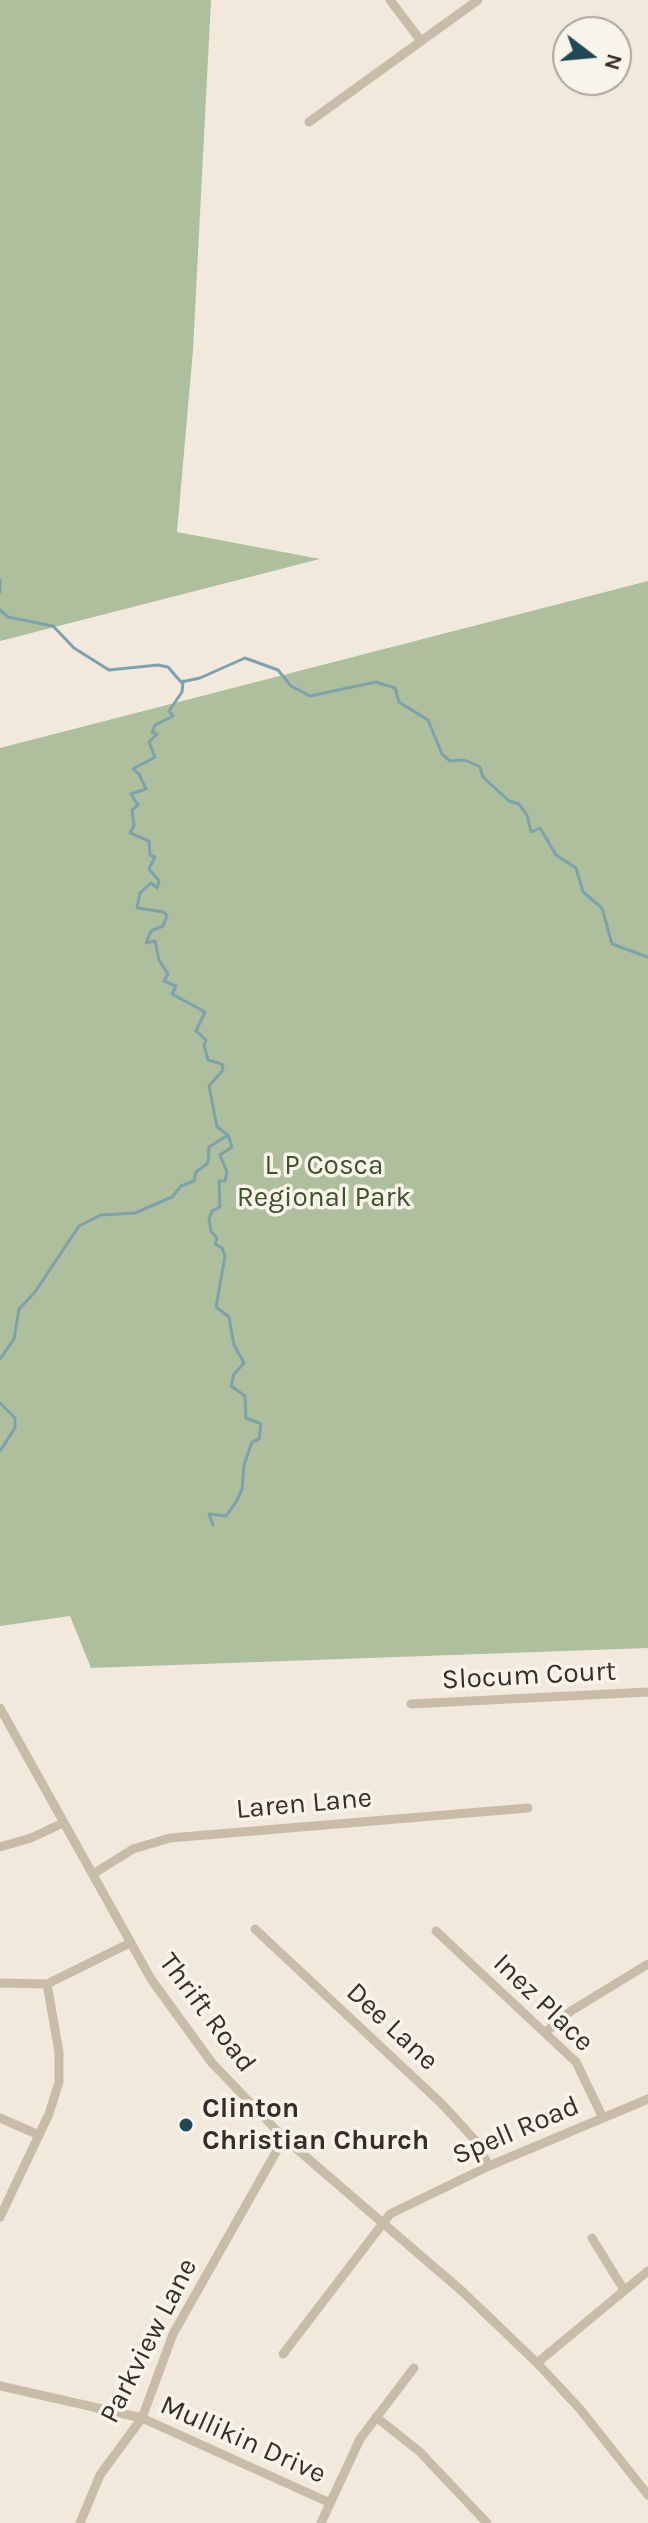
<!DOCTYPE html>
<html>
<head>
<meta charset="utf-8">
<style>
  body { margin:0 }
  #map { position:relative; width:648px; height:2523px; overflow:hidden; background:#f1eadc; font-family:Karla,sans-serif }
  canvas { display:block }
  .north { position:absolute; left:552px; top:16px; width:80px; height:80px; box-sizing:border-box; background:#f8f4e9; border:2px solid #aaa59c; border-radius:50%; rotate:106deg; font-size:22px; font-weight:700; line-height:32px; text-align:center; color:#362f29 }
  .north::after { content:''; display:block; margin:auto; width:28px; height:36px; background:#204955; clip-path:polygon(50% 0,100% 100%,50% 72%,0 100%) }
</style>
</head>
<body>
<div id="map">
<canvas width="648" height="2523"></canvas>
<div class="north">N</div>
</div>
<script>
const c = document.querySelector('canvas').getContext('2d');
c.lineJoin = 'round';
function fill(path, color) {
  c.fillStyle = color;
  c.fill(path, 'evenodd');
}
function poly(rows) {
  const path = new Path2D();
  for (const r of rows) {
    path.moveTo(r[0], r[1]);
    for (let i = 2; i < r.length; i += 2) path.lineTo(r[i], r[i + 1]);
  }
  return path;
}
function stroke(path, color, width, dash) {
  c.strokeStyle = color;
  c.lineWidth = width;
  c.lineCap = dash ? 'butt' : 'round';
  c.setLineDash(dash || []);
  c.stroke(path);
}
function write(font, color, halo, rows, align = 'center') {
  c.font = font + ' Karla,sans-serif';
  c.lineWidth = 7;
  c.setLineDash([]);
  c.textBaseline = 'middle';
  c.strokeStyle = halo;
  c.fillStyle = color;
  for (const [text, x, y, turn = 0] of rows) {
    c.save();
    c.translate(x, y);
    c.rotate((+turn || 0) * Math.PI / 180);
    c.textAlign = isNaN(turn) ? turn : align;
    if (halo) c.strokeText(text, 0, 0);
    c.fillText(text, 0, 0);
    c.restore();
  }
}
fill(poly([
  [0,0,211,0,193,350,177,532,320,559,0,641],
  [648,581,648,1648,91,1668,70,1616,0,1626,0,748]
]), '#aebf9d');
stroke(poly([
  [0,580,0,592],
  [0,610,8,617,53,626,74,648,109,670,158,665,168,667,181,682,200,678,245,658,278,670,291,686,310,696,376,682,395,688,399,702,428,720,442,754,450,761,465,760,480,767,483,777,509,801,519,804,527,815,531,832,540,828,556,855,576,868,583,892,602,908,612,944,648,957],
  [183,681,182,692,169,711,173,716,155,725,152,732,157,734,149,742,155,757,133,769,139,774,146,789,131,794,138,805,132,810,134,826,130,833,149,841,150,855,155,857,149,869,159,881,157,888,151,883,140,893,137,908,164,912,167,916,163,926,151,931,146,943,155,941,159,960,168,974,164,981,176,986,172,994,205,1012,196,1031,206,1040,204,1045,208,1060,222,1064,223,1070,209,1086,217,1127,228,1135,232,1147,220,1155,227,1172,225,1181,219,1181,220,1207,212,1211,209,1219,211,1231,217,1238,215,1244,222,1248,225,1256,216,1307,229,1317,234,1345,244,1363,234,1374,231,1386,245,1396,246,1418,261,1424,259,1439,252,1442,244,1465,242,1489,236,1502,226,1516,209,1514,213,1525],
  [0,1359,14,1339,19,1309,35,1292,79,1226,101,1215,135,1213,172,1197,181,1186,194,1181,196,1172,208,1163,209,1147,228,1135],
  [0,1403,15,1418,15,1428,0,1451]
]), '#7da2ac', 3);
stroke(poly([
  [390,0,421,41],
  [309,122,478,0],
  [411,1704,648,1692],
  [0,1708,151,1979,212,2063,284,2138,463,2292,537,2363,580,2409,648,2495],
  [0,1847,31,1838,63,1823],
  [93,1874,133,1849,170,1838,528,1808],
  [255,1929,442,2104,474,2139,489,2166],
  [436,1931,576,2062,603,2118],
  [0,1983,47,1984,130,1943],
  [547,2031,571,2011,648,1964],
  [0,2118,39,2135],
  [0,2217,49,2114,59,2082,59,2052,47,1984],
  [592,2238,624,2290],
  [283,2354,390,2214,489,2166,648,2099],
  [537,2363,648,2271],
  [0,2386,142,2418,328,2502],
  [376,2417,420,2452,487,2523],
  [80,2523,100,2475,142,2418,173,2334,284,2138],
  [321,2523,360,2439,414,2368]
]), '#c8bca9', 9);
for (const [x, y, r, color] of [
  [186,2125,8,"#204955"]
]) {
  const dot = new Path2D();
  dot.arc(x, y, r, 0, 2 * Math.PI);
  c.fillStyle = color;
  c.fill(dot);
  stroke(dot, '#f8f4e9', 3);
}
write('28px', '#3f522e', '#f8f4e9', [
  ["L P Cosca",324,1166],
  ["Regional Park",324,1198]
]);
write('28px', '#362f29', '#f8f4e9', [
  ["Slocum Court",529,1676,-3],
  ["Laren Lane",304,1804,-5],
  ["Inez Place",543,2003,44],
  ["Thrift Road",207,2013,53],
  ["Dee Lane",392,2027,43],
  ["Spell Road",516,2131,-23],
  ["Parkview Lane",149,2341,-63],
  ["Mullikin Drive",243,2440,24]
]);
write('bold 28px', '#362f29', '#f8f4e9', [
  ["Clinton",202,2109],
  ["Christian Church",202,2141]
], 'left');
</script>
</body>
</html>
